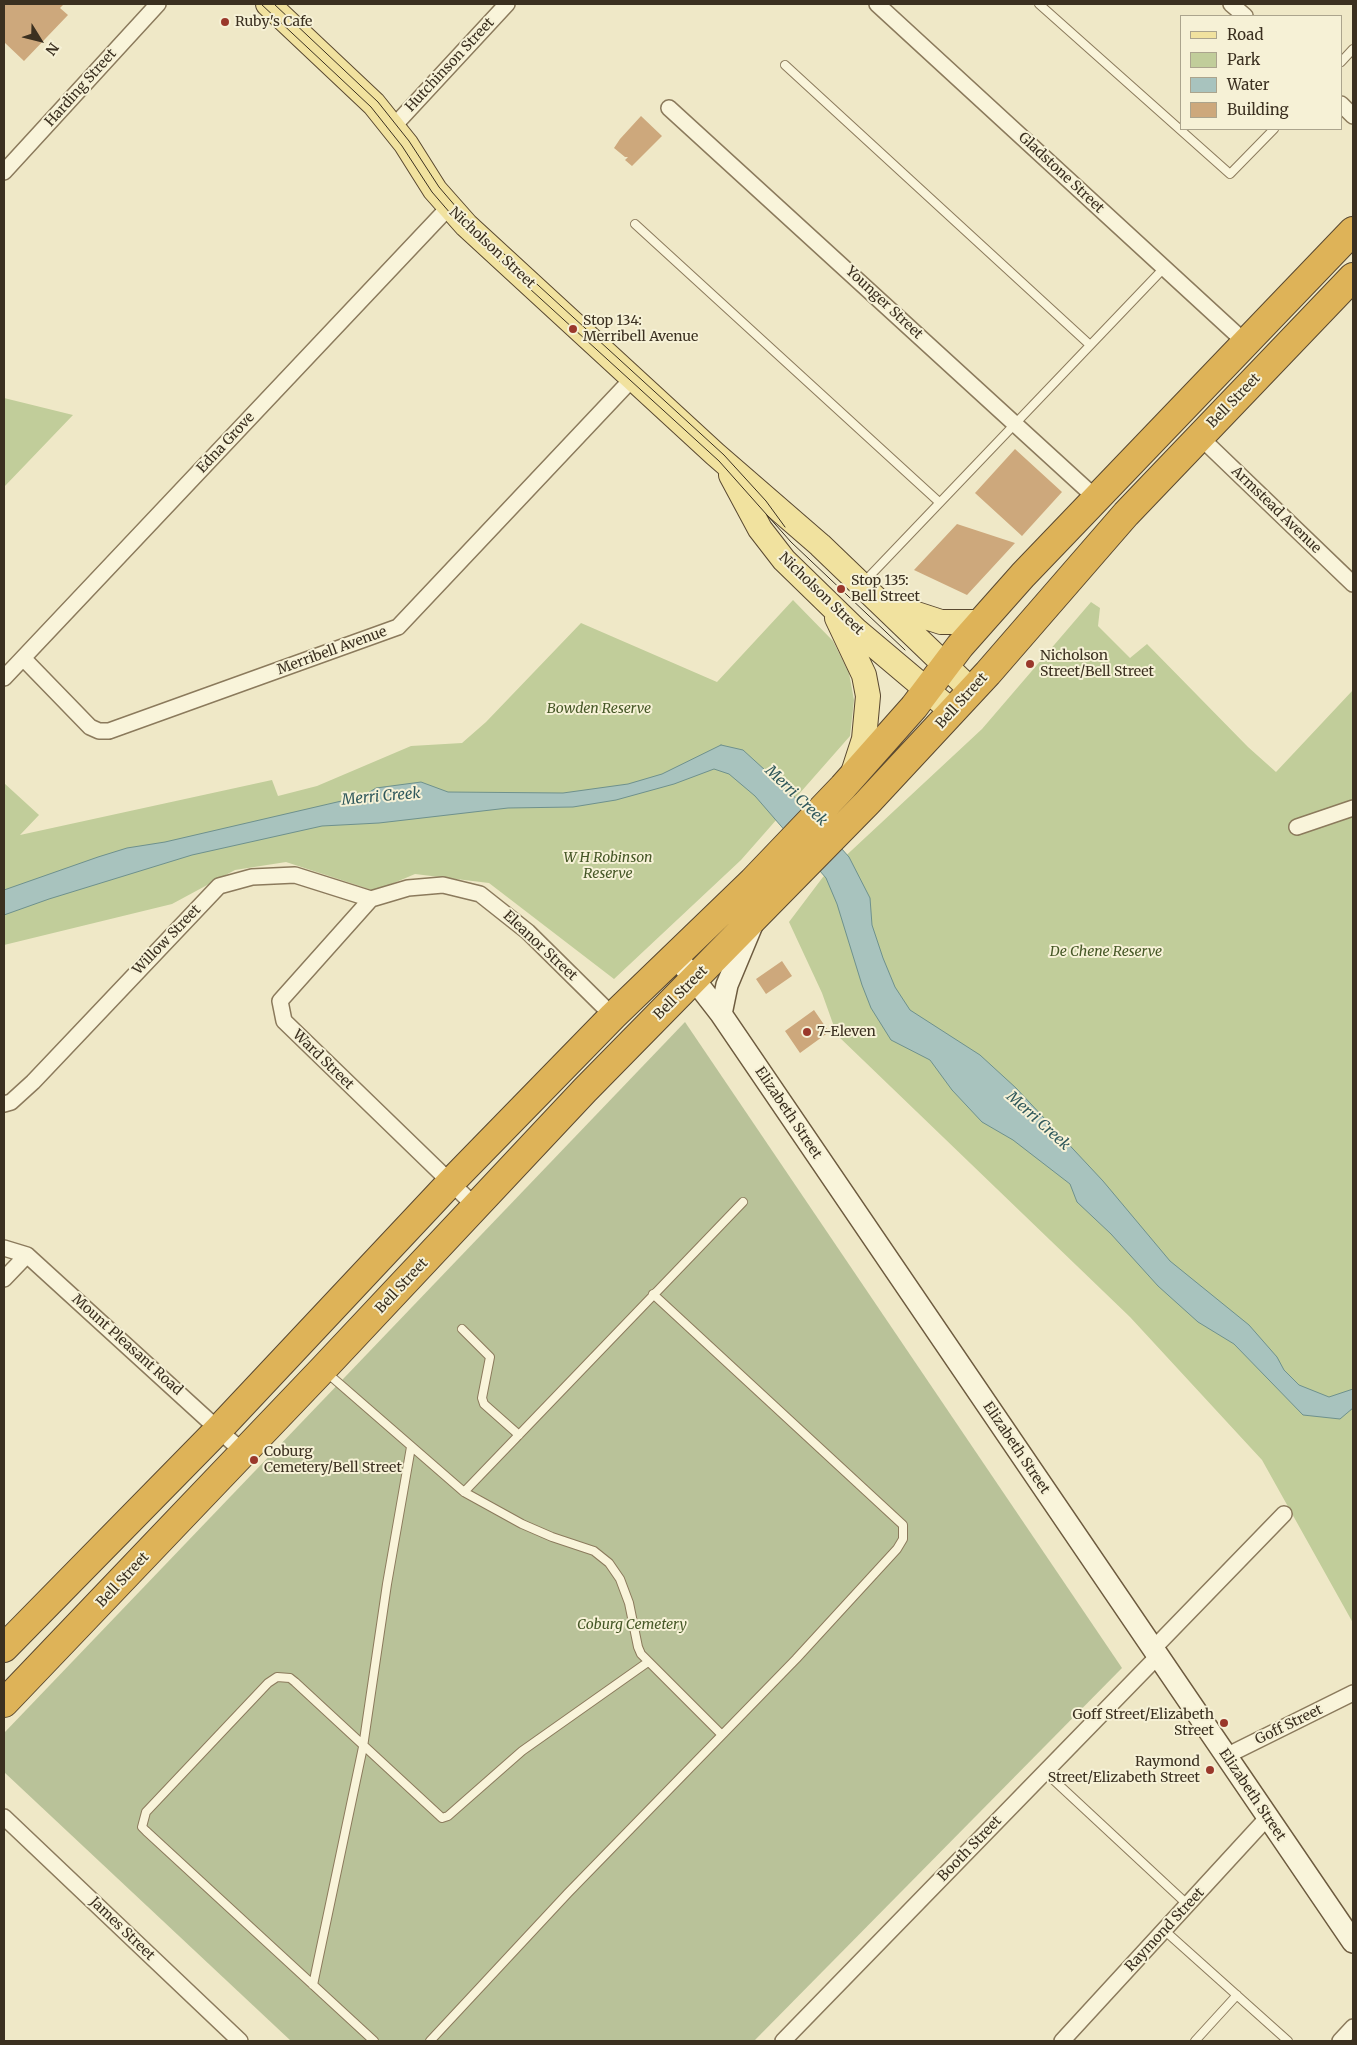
<!DOCTYPE html>
<html>
<head>
<meta charset="utf-8">
<style>
  body { margin:0 }
  #map { position:relative; width:1357px; height:2045px; overflow:hidden; background:#efe8c7; font-family:Merriweather,serif }
  canvas { display:block }
  .frame { position:absolute; inset:0; border:5px solid #3b3020; pointer-events:none }
  .legend { position:absolute; left:1180px; top:15px; width:162px; height:115px; box-sizing:border-box; background:#f6f1d6; border:1px solid #aba48d; margin:0; padding:6px 9px; list-style:none; font-size:15px; color:#3b3020 }
  .legend li { display:flex; align-items:center; gap:10px; height:25px }
  .legend b { width:25px; border:1px solid #aba48d }
  .north { position:absolute; left:15px; top:15px; width:50px; height:50px; -webkit-text-stroke:4px #f6f1d6; paint-order:stroke; rotate:126deg; font-size:14px; font-weight:700; line-height:20px; text-align:center; color:#3b3020 }
  .north::after { content:''; display:block; margin:auto; width:18px; height:22px; background:#3b3020; clip-path:polygon(50% 0,100% 100%,50% 72%,0 100%) }
</style>
</head>
<body>
<div id="map">
<canvas width="1357" height="2045"></canvas>
<div class="frame"></div>
<ul class="legend">
<li><b style="height:6px;background:#f1e29f"></b>Road</li>
<li><b style="height:14px;background:#c1cd9a"></b>Park</li>
<li><b style="height:14px;background:#a8c3be"></b>Water</li>
<li><b style="height:14px;background:#cda87c"></b>Building</li>
</ul>
<div class="north">N</div>
</div>
<script>
const c = document.querySelector('canvas').getContext('2d');
c.lineJoin = 'round';
function fill(path, color) {
  c.fillStyle = color;
  c.fill(path, 'evenodd');
}
function poly(rows) {
  const path = new Path2D();
  for (const r of rows) {
    path.moveTo(r[0], r[1]);
    for (let i = 2; i < r.length; i += 2) path.lineTo(r[i], r[i + 1]);
  }
  return path;
}
function stroke(path, color, width, dash) {
  c.strokeStyle = color;
  c.lineWidth = width;
  c.lineCap = dash ? 'butt' : 'round';
  c.setLineDash(dash || []);
  c.stroke(path);
}
function write(font, color, halo, rows, align = 'center') {
  c.font = font + ' Merriweather,serif';
  c.lineWidth = 4;
  c.setLineDash([]);
  c.textBaseline = 'middle';
  c.strokeStyle = halo;
  c.fillStyle = color;
  for (const [text, x, y, turn = 0] of rows) {
    c.save();
    c.translate(x, y);
    c.rotate((+turn || 0) * Math.PI / 180);
    c.textAlign = isNaN(turn) ? turn : align;
    if (halo) c.strokeText(text, 0, 0);
    c.fillText(text, 0, 0);
    c.restore();
  }
}
fill(poly([
  [4,398,73,415,4,487],
  [793,600,833,641,849,673,854,700,850,736,741,860,614,979,489,883,415,874,375,891,286,862,235,870,172,904,4,945,4,783,39,815,20,835,272,780,278,796,317,786,411,746,462,743,486,722,581,623,717,682],
  [1091,602,1100,608,1098,626,1130,658,1147,644,1248,747,1276,772,1353,690,1353,1623,1262,1460,1130,1317,837,1035,822,993,789,922,823,877,982,729]
]), '#c1cd9a');
fill(poly([
  [685,1022,1122,1668,754,2041,291,2041,4,1772,4,1733]
]), '#b9c299');
const water = poly([
  [721,745,743,750,800,802,849,857,870,898,872,925,883,958,895,987,910,1010,980,1055,1016,1088,1103,1181,1170,1261,1249,1325,1277,1357,1284,1370,1299,1385,1329,1397,1353,1389,1353,1408,1340,1419,1303,1415,1234,1344,1198,1322,1158,1286,1111,1234,1077,1202,1070,1184,1013,1140,982,1122,952,1090,930,1060,891,1040,871,1008,862,985,837,904,826,878,755,796,729,774,714,769,674,784,616,800,573,807,508,808,379,823,322,826,192,855,49,899,4,915,4,890,98,857,127,848,165,842,363,796,376,788,421,782,448,792,563,793,628,784,662,774,721,745]
]);
fill(water, '#a8c3be');
stroke(water, '#6e918d', 1);
fill(poly([
  [4,4,64,4,60,8,68,15,24,61,4,42],
  [641,116,662,136,632,166,625,160,628,157,625,157,614,148,620,139],
  [1015,449,1062,492,1022,536,975,493],
  [957,524,1015,543,967,595,914,570],
  [782,961,792,976,766,994,756,979],
  [814,1010,829,1032,800,1053,785,1031]
]), '#cda87c');
const lane = poly([
  [1039,4,1230,174,1274,129],
  [1341,62,1353,49],
  [785,65,1090,345],
  [635,224,939,502],
  [863,583,1164,268],
  [462,1329,490,1357,482,1398,484,1404,519,1435],
  [326,1372,464,1492,522,1524,552,1537,594,1551,609,1563,620,1579,629,1603,638,1647,641,1654,721,1734],
  [464,1492,743,1202],
  [1045,1772,1188,1905],
  [1164,1930,1288,2041],
  [313,1985,363,1747,387,1584,411,1447],
  [374,2041,146,1831,142,1827,146,1812,268,1683,277,1677,290,1678,295,1682,442,1818,448,1816,522,1751,648,1662],
  [430,2041,568,1893,796,1659,897,1549,903,1539,903,1525,653,1294],
  [1195,2041,1237,1995]
]);
const street = poly([
  [877,4,1246,343],
  [1231,4,1245,16],
  [1341,104,1353,116],
  [669,108,1097,499],
  [393,127,507,4],
  [4,172,158,4],
  [1199,436,1353,584],
  [23,658,90,727,99,731,109,731,398,627,633,378],
  [4,678,449,207],
  [1297,827,1353,808],
  [371,899,280,1001,284,1021,476,1207],
  [371,899,408,888,443,885,480,894,528,932,613,1016],
  [4,1104,11,1102,33,1082,219,886,252,877,295,875,371,899],
  [4,1248,27,1255,243,1452],
  [4,1279,27,1255],
  [1153,1649,1284,1514],
  [1226,1756,1353,1693],
  [4,1817,240,2041],
  [783,2041,1158,1656],
  [1062,2041,1267,1818],
  [1340,2041,1353,2027]
]);
const secondary = poly([
  [676,956,721,1014,1353,1942],
  [721,1014,727,985,752,925]
]);
const primary = poly([
  [268,4,374,104,406,144,435,190,466,225,715,454,820,545,972,691],
  [731,475,760,529,784,560,857,631,953,712],
  [889,605,941,622,981,622],
  [837,618,864,675,868,696,864,739,852,776]
]);
const highway = poly([
  [4,1648,219,1429,451,1182,613,1016,753,881,843,787,914,707,960,646,1023,575,1353,231],
  [4,1703,323,1369,585,1090,867,803,988,673,1126,514,1353,277]
]);
stroke(lane, '#8b7a5c', 10);
stroke(street, '#8b7a5c', 18);
stroke(secondary, '#6d5b3f', 24);
stroke(primary, '#594830', 26);
stroke(highway, '#594830', 30);
stroke(lane, '#f9f4da', 8);
stroke(street, '#f9f4da', 15);
stroke(secondary, '#f9f4da', 21);
stroke(primary, '#f1e29f', 24);
stroke(highway, '#deb358', 28);
stroke(poly([
  [261,4,371,107,402,146,432,192,463,228,719,461,791,542,905,650],
  [274,4,378,102,409,141,439,187,469,222,724,455,766,501,785,527]
]), '#3b3020', 1);
for (const [x, y, r, color] of [
  [225,22,5,"#9a382b"],
  [573,329,5,"#9a382b"],
  [841,589,5,"#9a382b"],
  [1030,664,5,"#9a382b"],
  [807,1032,5,"#9a382b"],
  [254,1460,5,"#9a382b"],
  [1224,1723,5,"#9a382b"],
  [1210,1770,5,"#9a382b"]
]) {
  const dot = new Path2D();
  dot.arc(x, y, r, 0, 2 * Math.PI);
  c.fillStyle = color;
  c.fill(dot);
  stroke(dot, '#f6f1d6', 2);
}
write('14px', '#3b3020', '#f6f1d6', [
  ["Ruby's Cafe",235,22],
  ["Stop 134:",583,321],
  ["Merribell Avenue",583,337],
  ["Stop 135:",851,581],
  ["Bell Street",851,597],
  ["Nicholson",1040,656],
  ["Street/Bell Street",1040,672],
  ["7-Eleven",817,1032],
  ["Coburg",264,1452],
  ["Cemetery/Bell Street",264,1468],
  ["Goff Street/Elizabeth",1214,1715,"right"],
  ["Street",1214,1731,"right"],
  ["Raymond",1200,1762,"right"],
  ["Street/Elizabeth Street",1200,1778,"right"]
], 'left');
write('14px', '#3b3020', '#f6f1d6', [
  ["Hutchinson Street",450,65,-47],
  ["Harding Street",81,88,-48],
  ["Gladstone Street",1061,173,43],
  ["Nicholson Street",492,248,43],
  ["Younger Street",884,303,43],
  ["Bell Street",1234,401,-46],
  ["Edna Grove",226,443,-47],
  ["Armstead Avenue",1276,510,44],
  ["Nicholson Street",821,594,44],
  ["Merribell Avenue",332,651,-20],
  ["Bell Street",962,701,-48],
  ["Willow Street",167,940,-46],
  ["Eleanor Street",540,946,43],
  ["Bell Street",681,993,-45],
  ["Ward Street",323,1060,44],
  ["Elizabeth Street",788,1113,56],
  ["Bell Street",402,1286,-47],
  ["Mount Pleasant Road",127,1345,42],
  ["Elizabeth Street",1016,1448,56],
  ["Bell Street",123,1580,-47],
  ["Goff Street",1289,1725,-26],
  ["Elizabeth Street",1252,1795,56],
  ["Booth Street",970,1849,-46],
  ["James Street",122,1929,44],
  ["Raymond Street",1165,1930,-47]
]);
write('italic 14px', '#455726', '#f6f1d6', [
  ["Bowden Reserve",599,709],
  ["W H Robinson",608,858],
  ["Reserve",608,874],
  ["De Chene Reserve",1106,952],
  ["Coburg Cemetery",632,1625]
]);
write('italic 15px', '#2f585b', '#f6f1d6', [
  ["Merri Creek",796,796,44],
  ["Merri Creek",381,797,-5],
  ["Merri Creek",1038,1121,42]
]);
</script>
</body>
</html>
